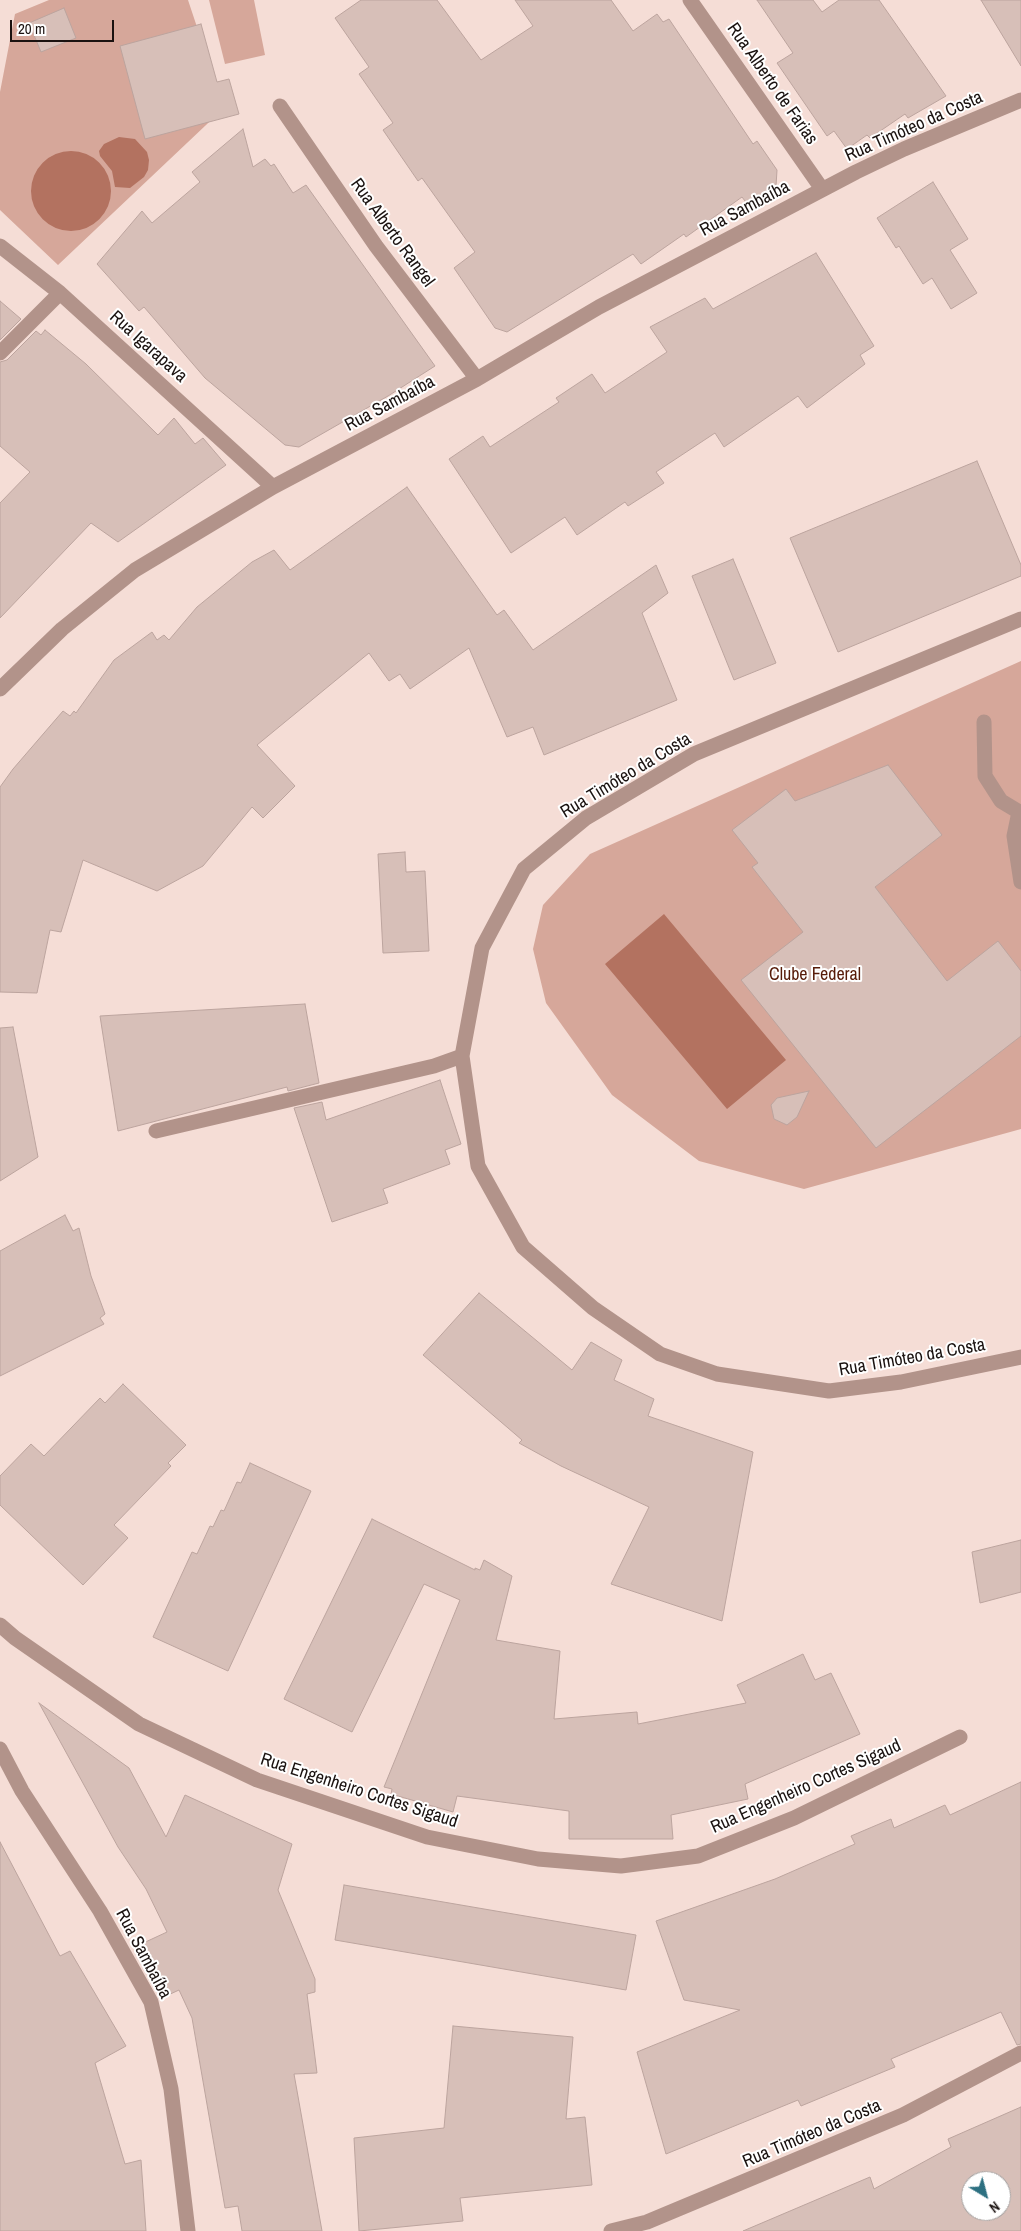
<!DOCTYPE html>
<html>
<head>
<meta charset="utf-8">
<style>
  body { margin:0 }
  #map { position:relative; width:1021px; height:2231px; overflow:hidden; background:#f5ddd6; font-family:"Archivo Narrow",sans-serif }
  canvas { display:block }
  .north { position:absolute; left:961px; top:2171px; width:50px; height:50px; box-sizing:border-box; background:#fff; border:1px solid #a3a09f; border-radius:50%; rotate:143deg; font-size:14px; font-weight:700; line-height:20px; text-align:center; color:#1a1210 }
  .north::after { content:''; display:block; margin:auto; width:18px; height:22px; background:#2d7081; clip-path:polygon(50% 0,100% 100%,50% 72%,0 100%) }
  .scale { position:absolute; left:10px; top:20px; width:104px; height:22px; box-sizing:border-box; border:2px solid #1a1210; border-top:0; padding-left:6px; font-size:15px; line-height:18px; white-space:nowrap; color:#1a1210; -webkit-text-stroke:4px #fff; paint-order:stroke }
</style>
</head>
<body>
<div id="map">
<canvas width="1021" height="2231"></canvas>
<div class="north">N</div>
<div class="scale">20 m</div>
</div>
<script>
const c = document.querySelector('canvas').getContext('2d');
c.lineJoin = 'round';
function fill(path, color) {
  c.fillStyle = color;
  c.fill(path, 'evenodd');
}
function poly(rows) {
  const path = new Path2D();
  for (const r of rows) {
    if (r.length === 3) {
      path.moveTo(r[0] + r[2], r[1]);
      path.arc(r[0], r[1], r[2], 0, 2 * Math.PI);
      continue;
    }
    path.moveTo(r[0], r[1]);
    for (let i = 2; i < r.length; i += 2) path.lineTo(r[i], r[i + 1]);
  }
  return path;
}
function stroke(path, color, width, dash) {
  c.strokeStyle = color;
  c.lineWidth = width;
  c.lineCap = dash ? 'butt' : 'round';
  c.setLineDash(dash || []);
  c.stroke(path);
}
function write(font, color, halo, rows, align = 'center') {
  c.font = font + ' "Archivo Narrow",sans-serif';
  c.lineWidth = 4;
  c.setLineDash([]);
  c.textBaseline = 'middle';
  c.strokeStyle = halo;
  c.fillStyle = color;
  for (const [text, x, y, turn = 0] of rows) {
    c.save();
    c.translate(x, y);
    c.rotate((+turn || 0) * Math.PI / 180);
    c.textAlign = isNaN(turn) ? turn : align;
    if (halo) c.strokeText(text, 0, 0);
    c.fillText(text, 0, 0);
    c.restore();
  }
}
fill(poly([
  [49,0,188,0,224,108,58,265,0,210,0,92,15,14],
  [209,0,254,0,265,55,225,64],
  [1021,661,1021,1129,804,1189,699,1161,612,1095,546,1003,533,949,543,905,590,854]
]), '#d6a79a');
fill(poly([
  [119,137,135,139,147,152,149,160,148,170,144,177,130,188,115,187,112,171,100,156,99,151,104,144],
  [71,191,40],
  [664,914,786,1060,727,1109,605,964]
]), '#b37260');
const building = poly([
  [361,0,437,0,481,60,533,26,515,0,611,0,633,31,657,14,663,22,669,19,753,144,757,141,777,170,776,186,770,195,751,209,742,197,686,237,684,234,641,264,633,254,507,332,495,328,454,268,475,252,422,178,418,181,383,130,393,123,359,74,369,67,335,18,361,0],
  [757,0,813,0,822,12,839,0,879,0,946,96,908,118,905,114,870,138,867,135,847,149,834,131,827,136,777,63,793,53,757,0],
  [981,0,1021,0,1021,66,981,0],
  [64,8,76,38,41,52,29,23,64,8],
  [201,24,217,82,229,79,239,114,145,139,120,46,201,24],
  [243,129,253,167,265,159,271,166,274,164,293,193,306,185,435,366,388,396,299,447,285,445,205,378,144,307,139,311,97,264,142,211,152,223,200,182,192,172,243,129],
  [933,182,968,239,950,250,977,293,951,309,932,278,923,284,899,246,896,248,877,218,933,182],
  [816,253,874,346,860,355,865,364,807,408,798,396,724,447,715,433,656,472,664,483,628,506,625,502,577,535,565,517,511,553,449,459,483,436,490,447,559,402,556,398,592,374,605,393,667,352,650,327,705,298,713,309,816,253],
  [0,301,21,319,0,340,0,301],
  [45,330,86,364,158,435,174,418,195,444,203,438,226,465,118,542,91,523,0,618,0,503,30,472,0,446,0,362,7,360,36,331,41,335,45,330],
  [977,461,1021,565,1021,576,838,652,790,538,977,461],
  [407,487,497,615,504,610,533,650,656,565,668,593,642,613,677,700,544,755,533,727,507,737,469,648,410,689,400,674,389,681,369,653,257,745,295,786,263,818,252,807,203,866,157,891,83,860,61,932,50,930,37,993,0,992,0,787,13,769,63,711,70,716,74,711,76,713,114,660,152,632,157,640,164,635,169,640,197,607,252,562,274,550,290,570,407,487],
  [733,559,776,663,734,680,692,576,733,559],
  [888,765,942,835,875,887,947,981,998,941,1021,971,1021,1036,876,1148,741,980,803,932,752,867,758,863,732,830,786,789,795,801,888,765],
  [405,852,406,872,425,871,429,951,383,953,378,854,405,852],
  [305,1004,319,1083,288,1091,287,1087,118,1131,100,1016,305,1004],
  [13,1027,38,1157,0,1181,0,1028,13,1027],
  [440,1080,461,1144,445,1150,450,1164,383,1189,388,1203,332,1222,294,1108,322,1102,326,1120,440,1080],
  [809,1091,797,1117,787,1125,774,1119,771,1105,777,1098,809,1091],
  [65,1215,73,1231,79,1228,91,1276,105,1314,100,1318,104,1324,0,1376,0,1251,65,1215],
  [479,1293,572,1370,591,1342,622,1360,614,1380,654,1399,648,1416,753,1452,722,1621,611,1584,649,1507,561,1466,519,1443,522,1440,423,1355,479,1293],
  [123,1384,186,1445,168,1463,171,1466,114,1525,128,1538,83,1585,0,1505,0,1476,31,1444,44,1456,100,1398,105,1403,123,1384],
  [250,1463,311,1491,228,1671,153,1637,192,1552,197,1554,210,1526,213,1527,221,1510,224,1511,237,1482,241,1483,250,1463],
  [372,1519,475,1570,475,1568,480,1570,484,1560,512,1576,496,1640,560,1651,554,1719,637,1712,638,1724,746,1703,737,1685,803,1654,815,1680,831,1673,860,1734,745,1784,748,1799,671,1815,673,1839,569,1839,569,1811,457,1796,453,1812,391,1794,392,1789,384,1787,460,1600,424,1584,352,1732,284,1699,372,1519],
  [1021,1540,1021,1592,980,1603,972,1552,1021,1540],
  [39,1703,129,1768,166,1837,185,1795,292,1844,278,1890,315,1979,315,1992,307,1994,317,2073,294,2074,322,2231,242,2231,238,2206,225,2208,192,2018,179,1990,166,1996,139,1945,167,1932,146,1889,118,1847,39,1703],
  [1021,1782,1021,2044,1017,2045,1001,2012,891,2059,895,2067,801,2106,798,2100,666,2154,637,2052,740,2010,684,2000,656,1921,775,1879,855,1844,851,1836,891,1819,894,1828,945,1805,950,1815,1021,1782],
  [0,1842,60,1956,70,1951,126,2046,95,2063,125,2164,141,2160,146,2231,0,2231,0,1842],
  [344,1885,636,1935,626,1990,335,1940,344,1885],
  [453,2026,573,2037,566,2119,585,2117,592,2185,460,2198,463,2221,359,2231,354,2138,444,2128,453,2026],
  [1021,2107,1021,2231,743,2231,870,2177,874,2189,951,2147,948,2139,1021,2107],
  [971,2181,1001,2181,1001,2211,971,2211,971,2181]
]);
fill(building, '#d7bfb8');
stroke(building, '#bca49e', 1);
stroke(poly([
  [690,0,822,189],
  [280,106,376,246,477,379],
  [0,246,60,293,273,487],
  [0,353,60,293],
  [1021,619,694,754,586,818,524,869,482,948,462,1056,478,1166,523,1247,593,1308,660,1354,717,1374,829,1391,901,1382,1021,1357],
  [0,689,62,629,135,570,273,487,477,379,599,307,856,172,904,149,1021,100],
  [984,722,985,776,1001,801,1021,813],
  [1019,812,1014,836,1021,882],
  [156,1131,434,1066,462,1056],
  [0,1625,15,1638,139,1724,257,1780,427,1837,538,1859,621,1866,698,1856,794,1818,960,1737],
  [0,1749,22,1791,100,1911,151,2002,171,2089,188,2231],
  [611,2231,647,2222,903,2115,1021,2053]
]), '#b2938a', 15);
write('18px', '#1a1210', '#fff', [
  ["Rua Alberto de Farias",772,84,55],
  ["Rua Timóteo da Costa",914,127,-24],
  ["Rua Sambaíba",745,209,-28],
  ["Rua Alberto Rangel",392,233,54],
  ["Rua Igarapava",148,347,42],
  ["Rua Sambaíba",390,404,-28],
  ["Rua Timóteo da Costa",626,776,-31],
  ["Rua Timóteo da Costa",912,1358,-10],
  ["Rua Engenheiro Cortes Sigaud",806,1787,-24],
  ["Rua Engenheiro Cortes Sigaud",359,1791,18],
  ["Rua Sambaíba",143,1954,62],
  ["Rua Timóteo da Costa",812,2134,-23]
]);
write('18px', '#571b08', '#fff', [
  ["Clube Federal",815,975]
]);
</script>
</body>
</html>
